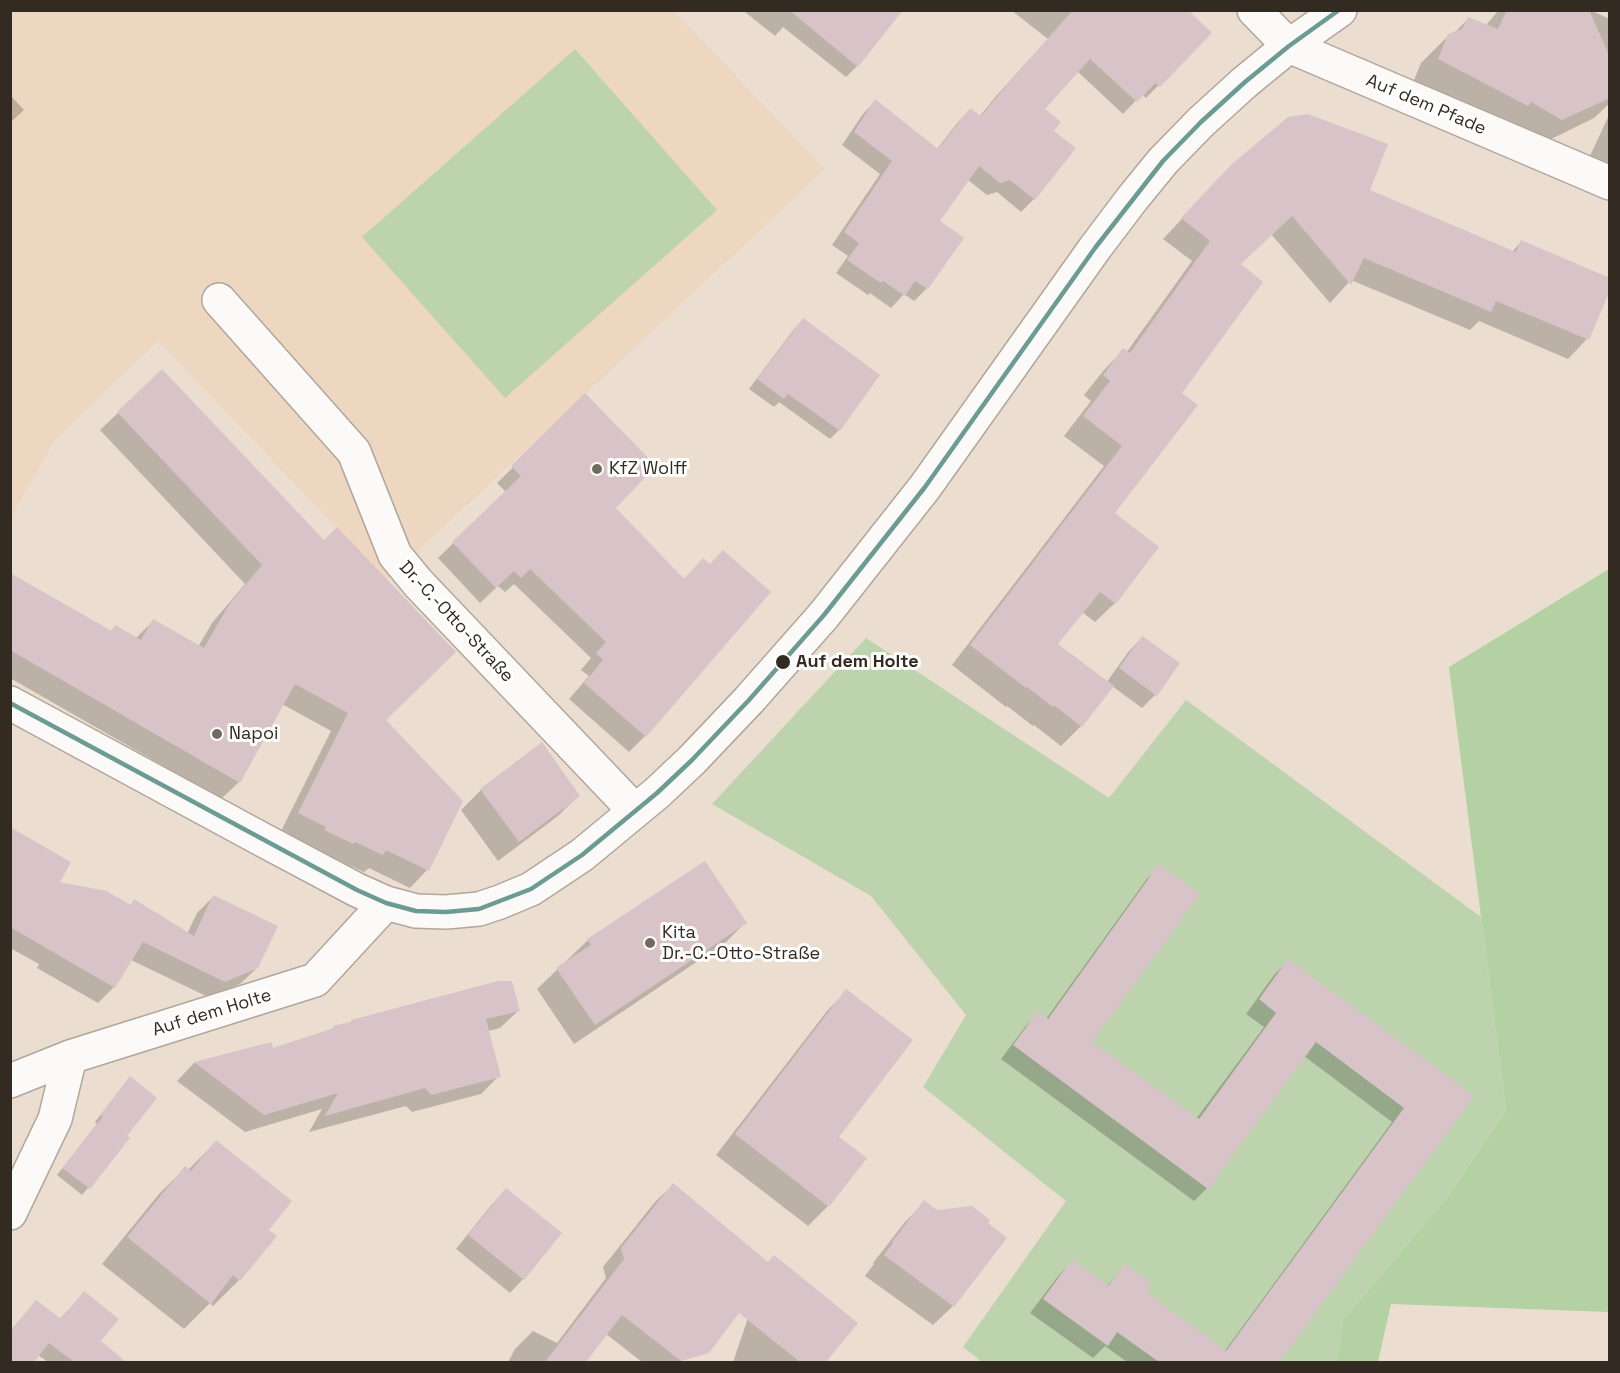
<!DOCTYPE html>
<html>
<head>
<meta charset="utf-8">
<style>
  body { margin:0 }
  #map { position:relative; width:1620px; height:1373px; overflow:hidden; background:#ebded0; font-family:"Space Grotesk",sans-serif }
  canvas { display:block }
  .frame { position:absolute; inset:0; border:12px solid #332b21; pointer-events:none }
</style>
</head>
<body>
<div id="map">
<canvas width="1620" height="1373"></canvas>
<div class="frame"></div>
</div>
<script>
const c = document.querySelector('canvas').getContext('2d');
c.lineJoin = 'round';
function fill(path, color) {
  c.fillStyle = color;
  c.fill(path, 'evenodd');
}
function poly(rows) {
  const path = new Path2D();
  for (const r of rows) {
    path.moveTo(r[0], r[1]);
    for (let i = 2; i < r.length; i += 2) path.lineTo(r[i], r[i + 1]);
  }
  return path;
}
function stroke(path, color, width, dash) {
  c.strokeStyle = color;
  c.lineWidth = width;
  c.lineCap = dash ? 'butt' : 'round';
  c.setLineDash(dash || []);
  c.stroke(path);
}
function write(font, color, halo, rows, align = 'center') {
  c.font = font + ' "Space Grotesk",sans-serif';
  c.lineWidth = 6;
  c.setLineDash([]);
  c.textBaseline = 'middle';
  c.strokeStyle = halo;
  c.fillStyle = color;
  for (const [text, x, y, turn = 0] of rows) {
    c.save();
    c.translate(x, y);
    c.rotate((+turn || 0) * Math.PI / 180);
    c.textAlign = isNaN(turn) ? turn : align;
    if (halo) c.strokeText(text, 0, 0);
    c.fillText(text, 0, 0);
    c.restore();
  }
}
fill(poly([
  [11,11,674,11,825,169,387,580,158,341,54,441,11,518]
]), '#edd7c0');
fill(poly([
  [575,49,717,210,505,398,362,237],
  [866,638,1109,798,1186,700,1481,917,1506,1111,1446,1199,1343,1320,1337,1362,982,1362,963,1347,1066,1201,923,1087,966,1015,871,896,712,804]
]), '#bdd3ad');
fill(poly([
  [1609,569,1609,1312,1391,1304,1378,1362,1337,1362,1343,1320,1446,1199,1506,1111,1449,667]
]), '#b4d1a3');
fill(poly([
  [746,10,890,10,857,66,846,77,783,27,775,36,745,12],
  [1011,10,1179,11,1210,33,1146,98,1142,94,1123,114,1077,71,1043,110,1052,131,1034,199,1021,212,997,192,987,195,968,180,938,222,962,238,927,288,914,301,904,294,891,308,870,293,868,295,836,273,848,256,832,245,880,174,842,145,863,114,875,101,937,149,958,122,970,110,979,117,997,95,1048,39],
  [1499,10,1590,10,1610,19,1610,103,1594,118,1533,148,1411,87,1421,63,1449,35,1453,34,1469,18,1486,25],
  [10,95,24,110,10,123],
  [1610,113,1610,167,1589,158],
  [1212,187,1368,191,1512,252,1521,242,1587,339,1568,359,1479,321,1470,330,1351,280,1330,303,1271,234,1239,265,1180,393,1113,513,1115,603,1095,622,1082,612,1055,645,1106,683,1129,651,1142,638,1155,695,1142,708,1112,686,1081,726,1061,746,1034,725,1033,726,1007,706,1006,707,952,665,1104,466,1064,436,1091,401,1084,395,1104,370,1123,350,1126,353,1192,261,1163,239],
  [803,320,839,430,830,439,779,402,774,407,749,389,794,329],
  [162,371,384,720,461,801,427,870,410,888,369,868,364,872,336,859,334,861,308,848,309,845,281,831,331,731,282,704,239,782,221,799,10,678,10,575,110,632,115,627,136,638,153,621,198,647,212,623,245,584,100,430],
  [585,396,613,508,683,580,703,560,709,566,769,592,645,736,629,752,569,699,589,676,581,670,591,658,514,584,505,592,498,586,480,603,438,558,506,492,497,483],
  [481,790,578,796,558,816,498,861,461,810],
  [10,829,57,883,129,906,134,901,187,934,197,913,213,897,257,968,240,984,208,997,131,960,114,987,98,1003,37,968,39,964,10,948],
  [1160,866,1090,1042,1196,1119,1264,1027,1246,1014,1274,975,1288,961,1472,1096,1277,1362,1127,1362,1105,1346,1093,1358,1030,1313,1059,1275,1072,1261,1106,1287,1125,1266,1144,1293,1224,1352,1392,1122,1304,1056,1207,1188,1194,1201,1001,1059,1025,1027,1038,1013,1046,1019,1146,880],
  [745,923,725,943,574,1044,537,989,588,940],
  [498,982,518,1011,500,1028,488,1031,499,1076,481,1094,412,1112,406,1106,309,1132,322,1109,245,1132,177,1081,194,1063,270,1044,272,1050,331,1031,334,1028,350,1023,352,1021],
  [847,991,837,1137,828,1206,808,1226,716,1155,827,1011],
  [124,1085,125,1136,128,1138,82,1195,57,1175,97,1124,95,1122],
  [216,1142,267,1230,239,1280,213,1306,210,1303,184,1329,102,1264,159,1194,185,1168,188,1170],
  [673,1185,763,1260,680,1362,642,1362,606,1334,584,1362,508,1362,515,1349,533,1331,557,1343,606,1278,603,1267,655,1202],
  [506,1190,560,1233,523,1279,510,1293,456,1249,493,1203],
  [925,1202,953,1306,933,1325,865,1276,874,1264,873,1263,905,1222],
  [764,1271,856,1323,824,1362,733,1362],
  [84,1293,99,1341,108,1348,96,1362,48,1362,38,1355,32,1362,10,1362,10,1331,36,1302,59,1320]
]), '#0003');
fill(poly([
  [789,10,903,10,858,67],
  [1073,10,1188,10,1212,33,1160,87,1155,83,1137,102,1090,59,1045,109,1061,122,1054,131,1076,148,1035,200,1010,180,1000,183,979,166,940,221,964,238,928,289,915,281,905,296,883,281,881,283,847,260,859,243,844,232,892,161,854,132,875,99,938,149,970,108,981,116,1010,81],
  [1507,10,1589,10,1610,57,1610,98,1562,120,1531,102,1528,106,1438,59,1448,34,1462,29,1468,17,1498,29],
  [1308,114,1388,144,1370,190,1516,252,1521,240,1610,278,1610,290,1589,340,1496,301,1491,312,1364,258,1351,285,1292,216,1241,264,1263,282,1182,393,1198,405,1115,513,1159,547,1116,604,1100,592,1058,644,1114,686,1082,727,1055,706,1053,707,1027,687,1026,688,970,645,1122,446,1083,416,1110,381,1103,375,1123,348,1130,353,1210,241,1181,218,1231,165,1288,117],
  [803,318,880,375,840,431,788,394,784,399,757,379],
  [162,369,324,540,337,527,456,652,386,720,463,801,429,871,386,850,383,855,355,842,353,844,324,830,326,827,298,813,348,713,295,684,240,783,10,650,10,573,112,631,115,625,141,640,153,619,204,648,230,603,262,565,117,412],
  [585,393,656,466,616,508,684,579,703,558,710,564,723,550,771,592,646,737,584,683,603,660,596,653,606,642,530,569,521,578,514,571,496,588,452,542,521,476,511,466],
  [1142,636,1180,663,1157,696,1119,668],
  [542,742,580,796,519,842,480,789],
  [10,827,71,862,60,882,106,891,131,905,134,899,194,936,213,895,278,926,258,968,225,982,143,942,115,988,10,927],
  [705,861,747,923,595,1025,556,968,591,945,587,939],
  [1159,864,1200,894,1092,1042,1199,1119,1276,1013,1259,999,1288,959,1474,1096,1279,1362,1159,1362,1117,1332,1108,1346,1043,1299,1072,1259,1108,1286,1125,1264,1152,1284,1146,1292,1226,1351,1404,1108,1316,1042,1208,1189,1013,1045,1038,1011,1048,1019],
  [498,981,512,981,520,1011,486,1019,501,1077,431,1095,425,1088,325,1116,338,1093,264,1115,194,1062,271,1042,273,1048,334,1028,333,1026,354,1021,351,1020],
  [846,989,913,1040,839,1137,867,1158,829,1207,735,1134],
  [130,1076,157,1098,127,1136,130,1138,90,1189,62,1168,103,1117,100,1115],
  [216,1140,292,1201,269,1230,277,1236,240,1281,233,1275,211,1304,127,1237,185,1166,191,1171],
  [673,1183,768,1262,774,1255,858,1323,826,1362,800,1362,739,1313,709,1353,681,1361,622,1315,586,1362,545,1362,624,1259,621,1248],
  [506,1188,562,1233,524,1280,468,1235],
  [924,1200,937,1210,972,1206,990,1220,988,1223,1007,1238,954,1307,884,1255,893,1243,892,1242],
  [84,1291,119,1319,101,1341,126,1362,74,1362,49,1343,34,1362,10,1362,10,1332,36,1300,61,1319]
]), '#d8c3c8');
const minor = poly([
  [1254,10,1289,46,1610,183],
  [219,300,354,452,395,555,418,583,635,811],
  [10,703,263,840,357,890,386,903,416,911,446,912,479,909,500,902,531,889,582,855,657,793,692,760,749,700,824,615,925,487,1095,248,1132,199,1163,161,1201,122,1245,82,1289,46,1340,10],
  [10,1081,70,1057,315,980,386,903],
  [10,1213,55,1119,70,1057]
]);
stroke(minor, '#b0a69b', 36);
stroke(minor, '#fcfaf8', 33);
stroke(poly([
  [10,703,357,890,386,903,416,911,446,912,479,909,531,889,582,855,657,793,692,760,749,700,824,615,925,487,1095,248,1163,161,1201,122,1245,82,1289,46,1339,10]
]), '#6c9b93', 4.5);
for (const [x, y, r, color] of [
  [597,469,6,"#736a5e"],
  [783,662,8,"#332b21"],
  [217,734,6,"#736a5e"],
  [650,943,6,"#736a5e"]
]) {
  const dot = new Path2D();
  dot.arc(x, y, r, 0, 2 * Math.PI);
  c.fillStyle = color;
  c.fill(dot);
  stroke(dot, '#fff', 2);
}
write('18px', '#332b21', '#fff', [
  ["Auf dem Pfade",1426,105,23],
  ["Dr.-C.-Otto-Straße",456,622,47],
  ["Auf dem Holte",212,1013,-17]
]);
write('18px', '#332b21', '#fff', [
  ["KfZ Wolff",609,469],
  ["Napoi",229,734],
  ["Kita",662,933],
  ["Dr.-C.-Otto-Straße",662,954]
], 'left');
write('bold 18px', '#332b21', '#fff', [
  ["Auf dem Holte",796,662]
], 'left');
</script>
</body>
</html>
